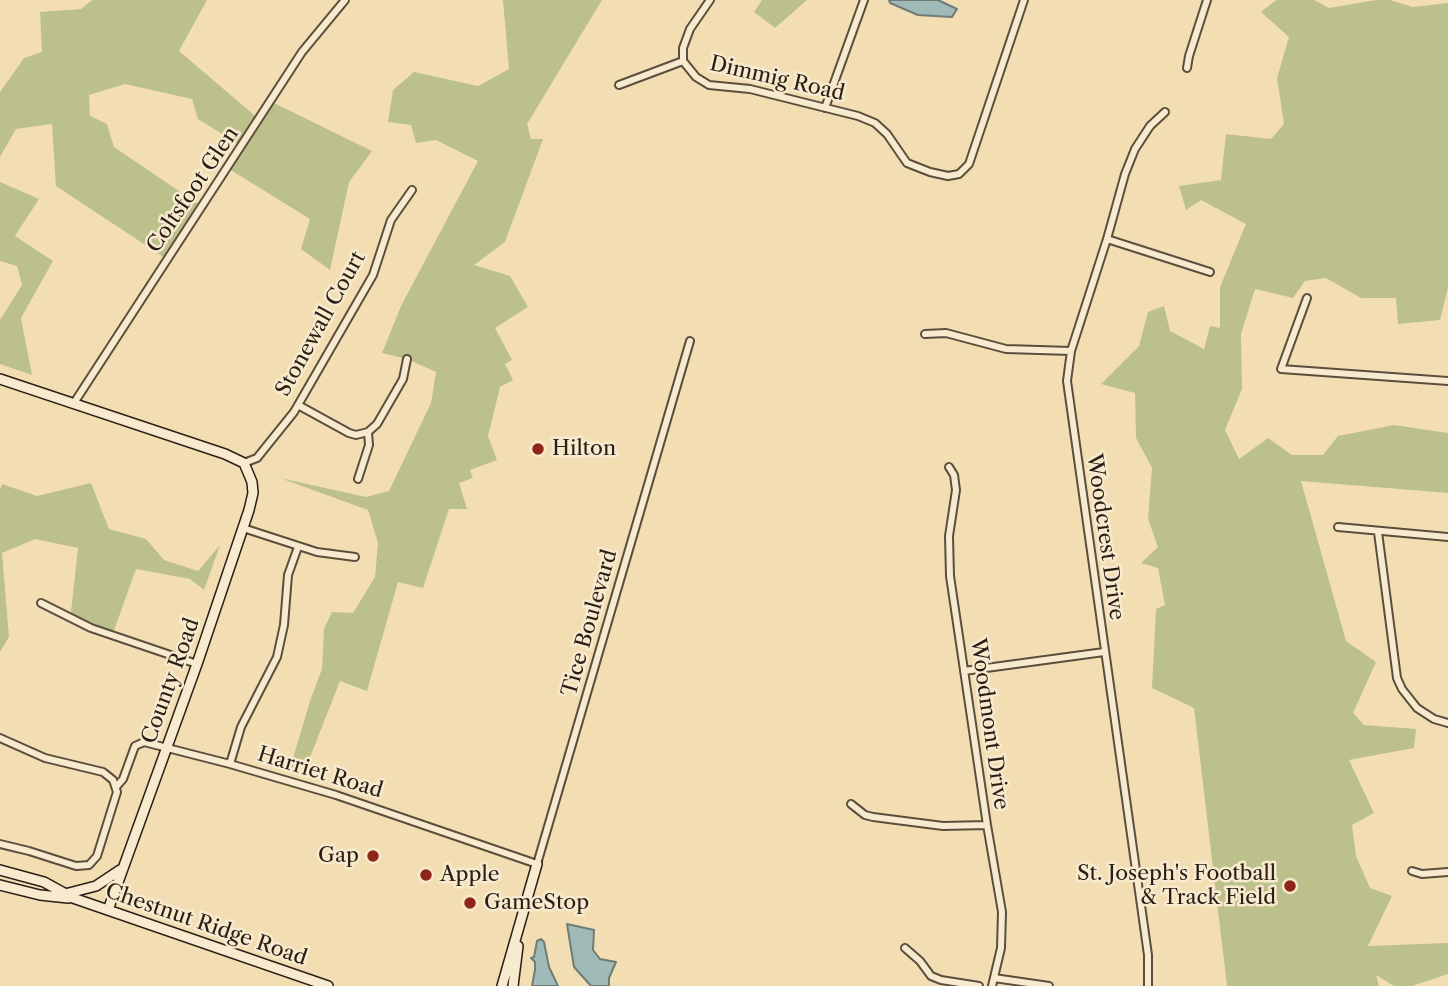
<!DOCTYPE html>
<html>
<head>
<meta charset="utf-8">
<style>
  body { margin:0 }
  canvas { display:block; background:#f3deb3 }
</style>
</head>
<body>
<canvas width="1448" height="986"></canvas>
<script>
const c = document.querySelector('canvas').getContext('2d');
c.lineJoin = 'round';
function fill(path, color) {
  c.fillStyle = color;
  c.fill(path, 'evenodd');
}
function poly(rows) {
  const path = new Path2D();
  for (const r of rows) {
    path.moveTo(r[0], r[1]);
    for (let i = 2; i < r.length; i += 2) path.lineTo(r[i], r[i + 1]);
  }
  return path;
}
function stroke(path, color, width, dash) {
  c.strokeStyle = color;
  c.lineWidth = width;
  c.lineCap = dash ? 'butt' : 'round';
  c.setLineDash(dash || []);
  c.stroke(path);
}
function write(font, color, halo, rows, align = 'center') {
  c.font = font + ' "Libre Caslon Text",serif';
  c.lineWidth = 5;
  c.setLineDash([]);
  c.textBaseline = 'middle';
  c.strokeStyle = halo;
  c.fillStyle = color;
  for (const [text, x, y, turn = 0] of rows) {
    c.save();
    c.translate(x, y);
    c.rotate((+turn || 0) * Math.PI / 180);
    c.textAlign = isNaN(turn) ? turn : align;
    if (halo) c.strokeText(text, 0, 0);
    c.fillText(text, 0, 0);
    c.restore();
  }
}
fill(poly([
  [92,0,207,0,179,51,260,120,272,102,372,151,349,182,330,270,301,249,310,219,229,169,243,147,198,119,192,99,125,84,89,95,90,116,107,124,114,147,204,208,168,260,56,186,52,124,16,129,0,157,0,92,24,58,42,52,40,12,81,9],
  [503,0,602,0,527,124,531,139,543,139,505,242,474,265,510,276,528,307,495,328,512,360,505,364,513,380,500,387,488,436,497,460,470,470,473,478,459,483,467,509,449,509,423,588,398,582,367,691,340,681,307,765,290,768,311,698,322,669,324,629,332,612,353,613,375,577,378,543,368,510,280,478,366,497,389,491,431,403,436,372,407,359,382,353,401,306,478,161,436,140,416,143,411,125,388,122,393,90,414,72,478,86,509,69],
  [762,0,807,0,775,28,754,12],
  [1276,0,1314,0,1329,8,1376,0,1390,0,1413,7,1448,3,1448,288,1440,320,1398,324,1396,298,1361,298,1326,278,1305,281,1293,298,1255,289,1241,334,1242,389,1225,430,1239,459,1268,438,1292,455,1323,455,1338,436,1394,425,1448,433,1448,493,1301,481,1346,641,1376,662,1353,713,1364,725,1416,729,1414,748,1349,760,1374,813,1352,825,1356,856,1370,888,1392,896,1368,946,1448,943,1448,974,1412,986,1394,986,1376,975,1379,986,1227,986,1194,708,1152,688,1156,609,1165,605,1158,568,1141,563,1158,547,1148,519,1152,468,1136,438,1135,393,1101,384,1139,346,1148,312,1164,306,1170,331,1204,349,1210,326,1220,328,1220,287,1246,224,1201,200,1186,210,1179,186,1221,180,1226,134,1271,139,1284,124,1277,78,1289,37,1261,12],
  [0,182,39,199,15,236,53,261,21,318,32,375,0,364,0,320,22,285,17,266,0,261],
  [91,483,109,529,146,539,164,560,198,571,220,545,204,590,190,579,136,569,112,636,70,621,78,548,35,539,2,553,9,637,0,652,0,490,2,484,37,496]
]), '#bcc18b');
const water = poly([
  [889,0,938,0,957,9,952,17,918,15,890,3,889,0],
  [567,924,594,930,593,950,600,959,616,962,609,978,609,986,591,986,574,967,567,924],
  [541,939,544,942,549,967,558,986,532,986,535,970,535,962,531,958,534,957,537,941,541,939]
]);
fill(water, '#9fbab7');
stroke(water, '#707c76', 2);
const street = poly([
  [710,0,690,29,683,48,683,61,696,77,709,85,750,89,858,116,875,123,887,134,907,163,930,172,948,176,959,174,969,164,1024,0],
  [1187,68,1189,56,1207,0],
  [619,85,683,61],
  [825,108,864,0],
  [1107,239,1210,272],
  [1307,298,1281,369,1448,381],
  [925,334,946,333,1006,349,1071,351],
  [74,403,302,52,345,0],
  [298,405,349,433,356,435,368,432],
  [244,463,257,458,294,412,373,275,391,220,412,190],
  [949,467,954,475,956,490,949,536,950,576,987,825,1002,912,1001,948,992,986],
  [358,479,369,445,368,432,377,424,403,379,407,359],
  [1338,527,1448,537],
  [243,528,317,552,355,557],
  [1378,532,1397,678,1402,689,1417,708,1434,719,1448,723],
  [41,603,91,628,197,664],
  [964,671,1104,652],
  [0,738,45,758,103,772,113,780,117,792,97,856,89,865,76,866,29,851,0,844],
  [230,764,241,727,277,657,284,625,288,575,298,547],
  [116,787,123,779,135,746,144,742,230,764,336,795,537,864,690,341],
  [851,804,865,815,873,817,943,826,987,825],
  [1412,871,1422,874,1448,872],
  [905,948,920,961,931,976,941,980,979,986],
  [994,978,1049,986],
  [1148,986,1148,955,1067,381,1071,351,1107,239,1125,174,1135,149,1150,126,1165,112]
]);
const secondary = poly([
  [0,379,225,454,244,463,252,482,253,493,249,510,197,664,108,910],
  [0,870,44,882,73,898,328,986],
  [0,885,40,895,68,898],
  [65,894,96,886,120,870],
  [502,986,537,864],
  [513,986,518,946]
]);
stroke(street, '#5c4e3c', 10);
stroke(secondary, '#2a1e15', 12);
stroke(street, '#f7eace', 6);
stroke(secondary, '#f7eace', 9);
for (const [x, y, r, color] of [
  [538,449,7,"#8f2418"],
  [373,856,7,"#8f2418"],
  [426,875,7,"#8f2418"],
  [1290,886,7,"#8f2418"],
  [470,903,7,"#8f2418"]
]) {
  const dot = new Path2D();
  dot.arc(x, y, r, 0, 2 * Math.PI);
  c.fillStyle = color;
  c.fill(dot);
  stroke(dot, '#f7eace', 2.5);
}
write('21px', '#2a1e15', '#f7eace', [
  ["Dimmig Road",777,79,13],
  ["Coltsfoot Glen",193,190,-56],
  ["Stonewall Court",321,324,-61],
  ["Woodcrest Drive",1105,537,82],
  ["Tice Boulevard",590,623,-74],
  ["County Road",171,681,-70],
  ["Woodmont Drive",989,724,82],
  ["Harriet Road",320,773,17],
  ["Chestnut Ridge Road",206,925,19]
]);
write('21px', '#2a1e15', '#f7eace', [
  ["Hilton",552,449],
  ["Gap",359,856,"right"],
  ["St. Joseph's Football",1276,874,"right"],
  ["& Track Field",1276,898,"right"],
  ["Apple",440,875],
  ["GameStop",484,903]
], 'left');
</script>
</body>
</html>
